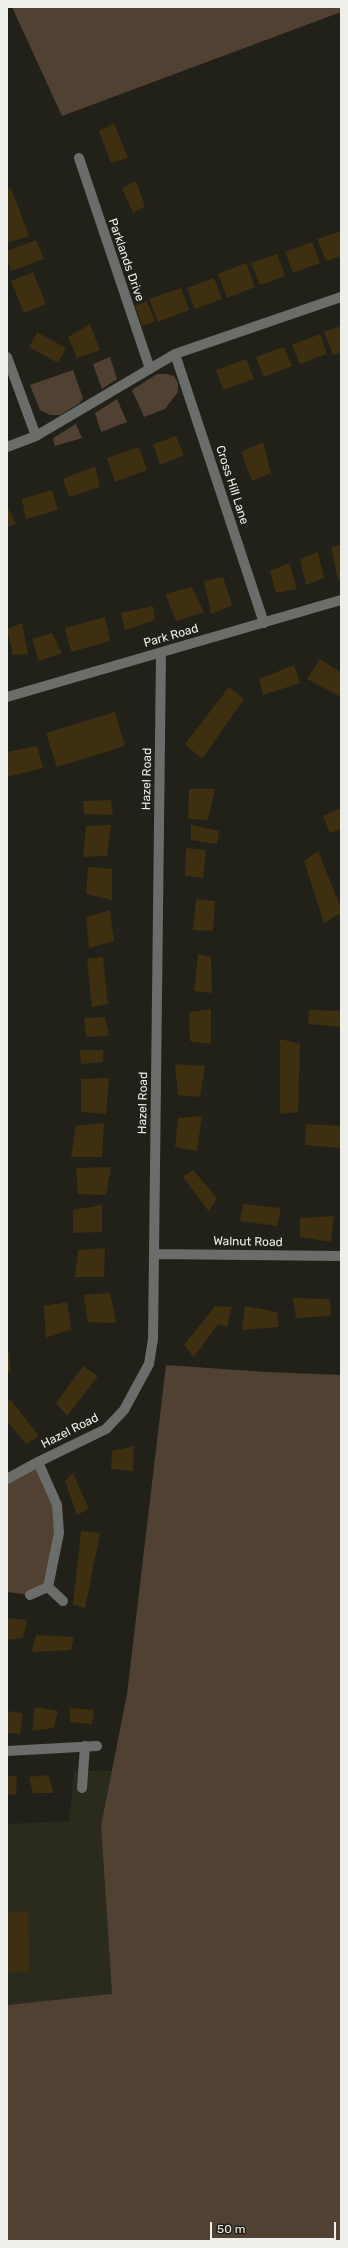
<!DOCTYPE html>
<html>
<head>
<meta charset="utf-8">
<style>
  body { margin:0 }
  #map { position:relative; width:348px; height:2248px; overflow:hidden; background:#21211a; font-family:Rubik,sans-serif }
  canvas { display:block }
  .frame { position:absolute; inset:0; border:8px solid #eeefea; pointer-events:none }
  .scale { position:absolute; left:210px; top:2222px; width:126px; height:18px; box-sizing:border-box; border:2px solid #eeefea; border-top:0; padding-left:5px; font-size:12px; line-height:14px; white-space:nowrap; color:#eeefea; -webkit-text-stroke:3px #21211a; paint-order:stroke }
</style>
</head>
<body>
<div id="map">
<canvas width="348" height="2248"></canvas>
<div class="frame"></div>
<div class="scale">50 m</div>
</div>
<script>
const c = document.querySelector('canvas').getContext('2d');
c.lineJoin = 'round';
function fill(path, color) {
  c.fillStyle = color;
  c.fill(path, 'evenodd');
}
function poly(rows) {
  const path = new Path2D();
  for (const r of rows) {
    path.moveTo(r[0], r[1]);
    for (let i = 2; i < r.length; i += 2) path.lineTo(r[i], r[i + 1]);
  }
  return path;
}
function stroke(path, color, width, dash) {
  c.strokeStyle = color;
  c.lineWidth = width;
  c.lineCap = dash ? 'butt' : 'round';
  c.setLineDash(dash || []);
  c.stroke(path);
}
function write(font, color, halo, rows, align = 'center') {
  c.font = font + ' Rubik,sans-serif';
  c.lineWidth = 3;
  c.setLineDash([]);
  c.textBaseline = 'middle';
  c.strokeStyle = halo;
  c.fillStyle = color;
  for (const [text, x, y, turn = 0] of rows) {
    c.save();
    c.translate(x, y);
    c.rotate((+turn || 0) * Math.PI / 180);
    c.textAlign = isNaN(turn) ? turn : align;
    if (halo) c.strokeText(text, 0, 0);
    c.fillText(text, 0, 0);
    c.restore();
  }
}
fill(poly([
  [74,1771,112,1771,101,1826,112,1995,7,2005,7,1824,69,1821]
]), '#2b2b1d');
fill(poly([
  [12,7,341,7,341,12,62,116],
  [110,357,117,379,102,389,93,364],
  [73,370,83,398,80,403,60,415,50,415,40,410,30,385],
  [157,374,167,374,174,376,178,383,178,392,165,409,144,417,132,390],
  [117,399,127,422,101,432,95,413],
  [76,424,82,438,55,446,53,438],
  [166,1365,266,1372,341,1375,341,2241,7,2241,7,2005,112,1994,101,1826,127,1694],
  [38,1462,57,1505,59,1533,48,1587,30,1595,7,1592,7,1479]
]), '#514132');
fill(poly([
  [114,123,128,158,111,163,99,131],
  [136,181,145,207,133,213,122,188],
  [11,188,29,236,7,243,7,189],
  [341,231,341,256,326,261,317,239],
  [36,240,44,259,11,271,7,260,7,251],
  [312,242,320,263,293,273,285,252],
  [277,254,285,276,260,285,251,263],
  [246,263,255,287,227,298,218,274],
  [33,272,46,304,24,313,11,281],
  [214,278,222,299,195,309,187,288],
  [181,288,189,310,158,322,149,299],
  [147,301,155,321,142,326,135,306],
  [90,324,100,350,77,358,68,337],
  [341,326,341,352,333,355,324,332],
  [37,332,66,348,58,363,29,347],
  [320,334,327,354,300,364,292,345],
  [284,347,292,366,264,377,256,357],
  [246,359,254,379,223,390,216,370],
  [176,436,184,455,160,465,153,444],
  [263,442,271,473,252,481,241,452],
  [139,447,147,470,115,482,107,458],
  [95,466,100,487,69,497,63,479],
  [52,490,58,510,26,519,22,499],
  [7,505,16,524,7,527],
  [341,545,341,579,338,580,331,547],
  [318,552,324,578,306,585,300,559],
  [289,563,297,589,276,593,270,571],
  [223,577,232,605,211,614,204,581],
  [192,587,204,612,176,621,165,594],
  [153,606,155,620,125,630,121,613],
  [105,617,110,641,71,652,65,628],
  [22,623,28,654,13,655,7,629],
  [52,633,62,653,39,661,32,639],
  [320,659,341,673,341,697,307,679],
  [294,665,300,683,263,695,259,679],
  [229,687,244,699,202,759,185,744],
  [115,712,125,746,57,767,46,733],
  [37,746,43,768,7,777,7,752],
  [189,789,215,789,208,820,188,819],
  [111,800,113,815,84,814,83,801],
  [341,808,341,829,330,833,323,816],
  [111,825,107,856,83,857,86,826],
  [191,825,219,831,217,844,191,840],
  [186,848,206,850,203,878,185,876],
  [318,851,341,908,341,913,324,923,304,861],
  [88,867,112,869,112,900,86,894],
  [196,899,215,901,213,931,193,930],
  [110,910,114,941,89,948,86,917],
  [198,954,211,957,212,993,194,991],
  [103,957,108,1004,92,1007,87,959],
  [211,1009,211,1044,190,1041,189,1012],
  [309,1010,341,1011,341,1027,308,1024],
  [105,1017,109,1036,86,1037,84,1018],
  [280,1039,300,1044,298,1112,280,1114],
  [80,1050,103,1050,103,1062,81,1064],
  [175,1064,205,1066,200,1097,178,1095],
  [109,1078,106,1114,81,1112,81,1079],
  [202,1116,197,1151,175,1147,178,1118],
  [104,1123,102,1157,71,1157,76,1126],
  [306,1124,341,1126,341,1148,305,1145],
  [111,1167,106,1195,78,1194,76,1168],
  [193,1170,217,1198,209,1212,183,1177],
  [243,1204,281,1208,277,1226,240,1221],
  [102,1205,102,1232,73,1233,73,1210],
  [334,1216,331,1242,300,1237,300,1218],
  [105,1248,104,1277,75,1277,78,1250],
  [110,1293,116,1323,88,1322,84,1295],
  [293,1298,330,1299,331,1316,296,1318],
  [67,1302,71,1329,46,1338,44,1306],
  [215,1306,232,1307,227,1327,218,1324,194,1357,184,1345],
  [245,1306,277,1312,279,1327,242,1330],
  [9,1351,11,1372,7,1373,7,1352],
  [83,1366,98,1376,67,1416,56,1403],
  [10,1399,39,1436,26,1444,7,1421,7,1402],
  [134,1446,133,1471,111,1469,112,1451],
  [73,1473,89,1509,77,1515,65,1481],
  [81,1531,100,1533,85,1608,73,1605],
  [7,1618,27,1620,23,1638,7,1640],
  [36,1635,74,1637,71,1650,32,1652],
  [35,1707,58,1711,54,1728,32,1731],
  [70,1708,94,1710,92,1724,70,1722],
  [7,1711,23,1713,20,1734,7,1733],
  [48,1775,54,1793,33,1793,29,1777],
  [7,1776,17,1776,16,1794,7,1795],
  [28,1911,30,1971,7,1972,7,1912]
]), '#3d2f10');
stroke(poly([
  [79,158,150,369],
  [175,354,264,623],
  [7,357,36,436],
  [7,447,36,436,175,354,341,297],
  [7,697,341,600],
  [154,1254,341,1256],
  [38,1462,57,1505,59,1533,48,1587],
  [7,1479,38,1462,106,1429,124,1410,149,1364,153,1339,161,653],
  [30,1595,48,1587,63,1601],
  [7,1751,97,1746],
  [82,1788,85,1746]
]), '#6a6d69', 10);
write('12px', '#eeefea', '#21211a', [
  ["Parklands Drive",126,260,71],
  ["Cross Hill Lane",232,485,72],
  ["Park Road",171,636,-16],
  ["Hazel Road",147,779,-89],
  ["Hazel Road",143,1103,-89],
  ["Walnut Road",248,1242,1],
  ["Hazel Road",70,1431,-27]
]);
</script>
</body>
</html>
